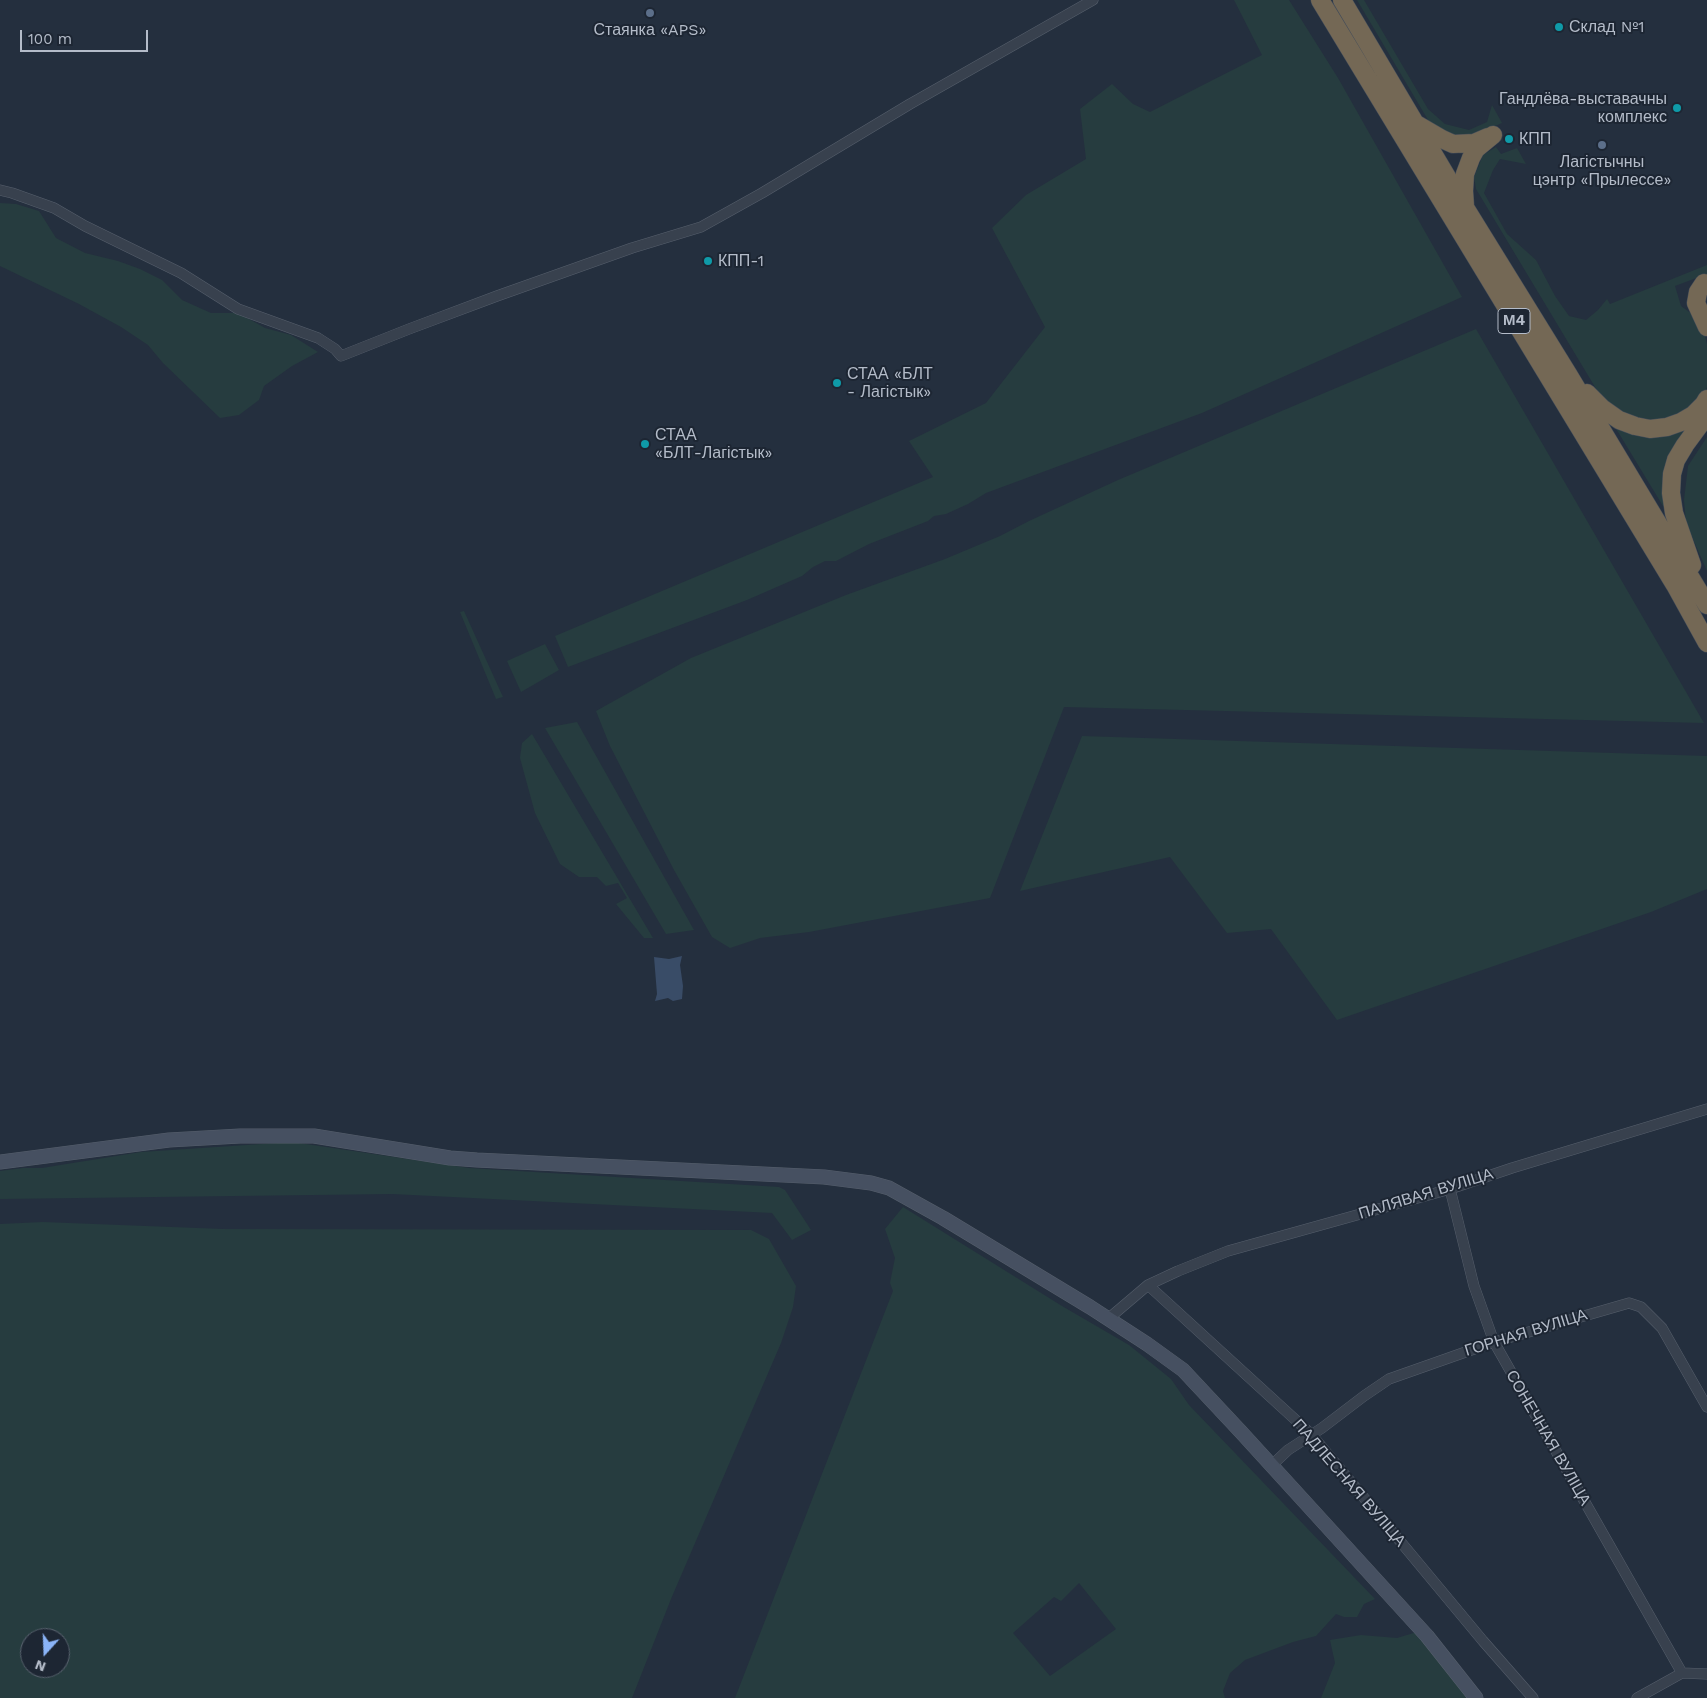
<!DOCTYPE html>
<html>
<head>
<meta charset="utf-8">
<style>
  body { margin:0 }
  #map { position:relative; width:1707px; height:1698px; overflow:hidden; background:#242f3e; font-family:"Work Sans",sans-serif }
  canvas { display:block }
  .north { position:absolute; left:20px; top:1628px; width:50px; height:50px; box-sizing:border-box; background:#1d2633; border:1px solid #59626f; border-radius:50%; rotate:200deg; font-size:14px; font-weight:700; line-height:20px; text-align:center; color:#b4bcc9 }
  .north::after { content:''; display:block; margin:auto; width:18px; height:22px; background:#8ab4f8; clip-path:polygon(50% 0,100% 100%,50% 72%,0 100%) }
  .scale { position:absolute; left:20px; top:30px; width:128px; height:22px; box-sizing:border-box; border:2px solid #b4bcc9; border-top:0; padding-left:6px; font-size:15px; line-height:18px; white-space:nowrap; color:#b4bcc9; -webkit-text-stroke:4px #1d2633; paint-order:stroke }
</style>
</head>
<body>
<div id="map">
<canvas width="1707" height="1698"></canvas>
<div class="north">N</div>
<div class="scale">100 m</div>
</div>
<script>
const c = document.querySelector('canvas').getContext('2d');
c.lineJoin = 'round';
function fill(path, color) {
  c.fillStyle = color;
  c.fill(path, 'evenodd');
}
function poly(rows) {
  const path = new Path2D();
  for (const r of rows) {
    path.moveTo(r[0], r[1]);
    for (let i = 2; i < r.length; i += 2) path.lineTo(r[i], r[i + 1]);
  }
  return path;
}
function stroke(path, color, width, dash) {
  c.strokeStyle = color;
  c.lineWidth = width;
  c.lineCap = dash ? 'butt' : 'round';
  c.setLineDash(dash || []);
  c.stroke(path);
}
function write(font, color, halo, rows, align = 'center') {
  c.font = font + ' "Work Sans",sans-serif';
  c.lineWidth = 4;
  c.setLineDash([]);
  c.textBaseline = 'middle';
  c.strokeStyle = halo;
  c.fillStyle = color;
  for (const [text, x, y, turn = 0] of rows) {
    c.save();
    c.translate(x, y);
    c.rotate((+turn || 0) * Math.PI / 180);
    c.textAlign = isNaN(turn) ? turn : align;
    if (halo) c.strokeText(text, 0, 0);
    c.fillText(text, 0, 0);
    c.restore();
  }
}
fill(poly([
  [1234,0,1289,0,1338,78,1462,297,1202,413,986,493,968,504,946,514,934,516,928,521,869,544,836,561,825,561,813,567,802,576,747,600,568,667,555,636,933,477,909,441,986,403,1045,327,992,228,1026,195,1086,159,1080,109,1112,84,1133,104,1150,112,1262,55],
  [1357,0,1364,0,1428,109,1445,124,1469,130,1487,122,1492,105,1502,123,1468,138,1450,135,1431,125],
  [1496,147,1501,154,1517,148,1526,164,1500,159,1493,170,1484,193,1507,234,1536,260,1555,296,1569,316,1586,320,1598,310,1607,299,1610,304,1707,265,1707,274,1675,286,1681,306,1692,314,1705,336,1707,344,1707,387,1702,401,1690,412,1654,425,1614,410,1598,392,1476,189,1474,177,1483,155],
  [0,203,16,204,39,211,56,238,85,253,118,261,140,269,162,280,182,300,211,313,234,313,249,319,265,328,291,335,318,352,292,366,264,386,259,400,239,415,220,418,163,363,148,345,121,327,79,304,0,266],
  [1476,329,1704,723,1064,707,990,898,809,932,760,938,730,948,712,937,674,870,610,746,596,711,691,658,846,595,945,559,1000,536,1029,521,1118,480],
  [1689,424,1666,511,1615,427],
  [1707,437,1707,571,1686,523,1684,500,1688,466],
  [464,611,503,697,496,699,460,612],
  [545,644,559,670,521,692,507,661],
  [577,722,694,930,666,934,545,728],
  [532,734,653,938,644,938,616,904,627,898,618,883,606,886,597,877,579,877,560,864,535,813,520,758,522,743],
  [1082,736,1707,756,1707,889,1651,912,1337,1020,1271,929,1227,933,1170,857,1020,891],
  [292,1142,469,1168,779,1187,785,1190,811,1230,792,1240,772,1213,392,1194,0,1199,0,1171,23,1168,42,1168,141,1152],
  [903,1207,1062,1306,1129,1345,1171,1379,1189,1405,1375,1599,1364,1604,1357,1617,1344,1617,1336,1614,1316,1636,1293,1642,1245,1660,1230,1673,1223,1691,1225,1698,735,1698,893,1291,890,1283,895,1258,885,1229],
  [1079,1583,1116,1629,1050,1676,1013,1633,1054,1597,1061,1601],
  [43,1222,223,1229,751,1230,769,1239,796,1286,793,1307,781,1343,671,1599,632,1698,0,1698,0,1224],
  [30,1638,60,1638,60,1668,30,1668],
  [1417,1632,1469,1698,1321,1698,1335,1663,1330,1640,1361,1635,1397,1638]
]), '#263c3f');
fill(poly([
  [682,956,680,965,683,986,682,999,673,1001,668,998,655,1001,657,994,654,957,669,959]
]), '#394c67');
const street = poly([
  [0,190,12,193,54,208,85,226,181,273,238,309,318,338,335,349,341,356,409,329,497,296,632,248,701,227,762,193,910,104,1093,0],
  [1450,1189,1474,1286,1494,1342,1682,1673],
  [1148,1285,1311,1434,1483,1641,1533,1698],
  [1108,1319,1148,1285,1178,1271,1228,1251,1450,1189,1512,1168,1707,1109],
  [1271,1466,1288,1450,1322,1428,1364,1396,1389,1379,1494,1342,1629,1303,1641,1307,1662,1328,1707,1407],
  [1637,1698,1682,1673,1707,1674]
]);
const secondary = poly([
  [0,1162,169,1140,240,1136,314,1136,450,1158,477,1160,824,1177,871,1183,889,1188,943,1218,1090,1307,1147,1344,1183,1370,1241,1432,1427,1636,1476,1698]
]);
const highway = poly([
  [1320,0,1675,585,1707,643],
  [1342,0,1466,209,1568,374,1707,605],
  [1418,125,1442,139,1453,144,1474,143,1488,137],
  [1465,206,1464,191,1465,174,1471,158,1476,149,1493,135],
  [1704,283,1698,292,1696,303,1707,327],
  [1587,393,1602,408,1619,420,1635,426,1650,429,1667,427,1681,422,1693,415,1704,404,1707,399],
  [1692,565,1674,513,1671,493,1672,474,1676,460,1685,445,1707,415]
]);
stroke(street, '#565f6c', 11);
stroke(secondary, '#565f6c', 15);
stroke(highway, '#434c59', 19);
stroke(street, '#38414e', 10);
stroke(secondary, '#465061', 14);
stroke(highway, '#746855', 18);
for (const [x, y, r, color] of [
  [650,13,5,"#5c6f8a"],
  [1559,27,5,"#0f9aa8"],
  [1677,108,5,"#0f9aa8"],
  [1509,139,5,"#0f9aa8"],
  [1602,145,5,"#5c6f8a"],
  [708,261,5,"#0f9aa8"],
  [837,383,5,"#0f9aa8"],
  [645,444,5,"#0f9aa8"]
]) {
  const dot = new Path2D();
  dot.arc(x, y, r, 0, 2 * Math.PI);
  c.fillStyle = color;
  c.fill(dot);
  stroke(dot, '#1d2633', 2);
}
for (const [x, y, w] of [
  [1514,321,32]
]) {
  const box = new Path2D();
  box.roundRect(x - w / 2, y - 12.5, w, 25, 4);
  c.fillStyle = '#1d2633';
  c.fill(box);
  stroke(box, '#b4bcc9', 1);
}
write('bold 15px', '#b4bcc9', null, [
  ["М4",1514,321]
]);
write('16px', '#b4bcc9', '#1d2633', [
  ["Склад №1",1569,27],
  ["Стаянка «APS»",650,30,"center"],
  ["Гандлёва-выставачны",1667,99,"right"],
  ["комплекс",1667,117,"right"],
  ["КПП",1519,139],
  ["Лагістычны",1602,162,"center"],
  ["цэнтр «Прылессе»",1602,180,"center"],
  ["КПП-1",718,261],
  ["СТАА «БЛТ",847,374],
  ["- Лагістык»",847,392],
  ["СТАА",655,435],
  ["«БЛТ-Лагістык»",655,453]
], 'left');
write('16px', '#b4bcc9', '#1d2633', [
  ["ПАЛЯВАЯ ВУЛІЦА",1426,1194,-17],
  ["ГОРНАЯ ВУЛІЦА",1526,1333,-17],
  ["СОНЕЧНАЯ ВУЛІЦА",1548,1438,60],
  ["ПАДЛЕСНАЯ ВУЛІЦА",1349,1483,49]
]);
</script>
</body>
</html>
